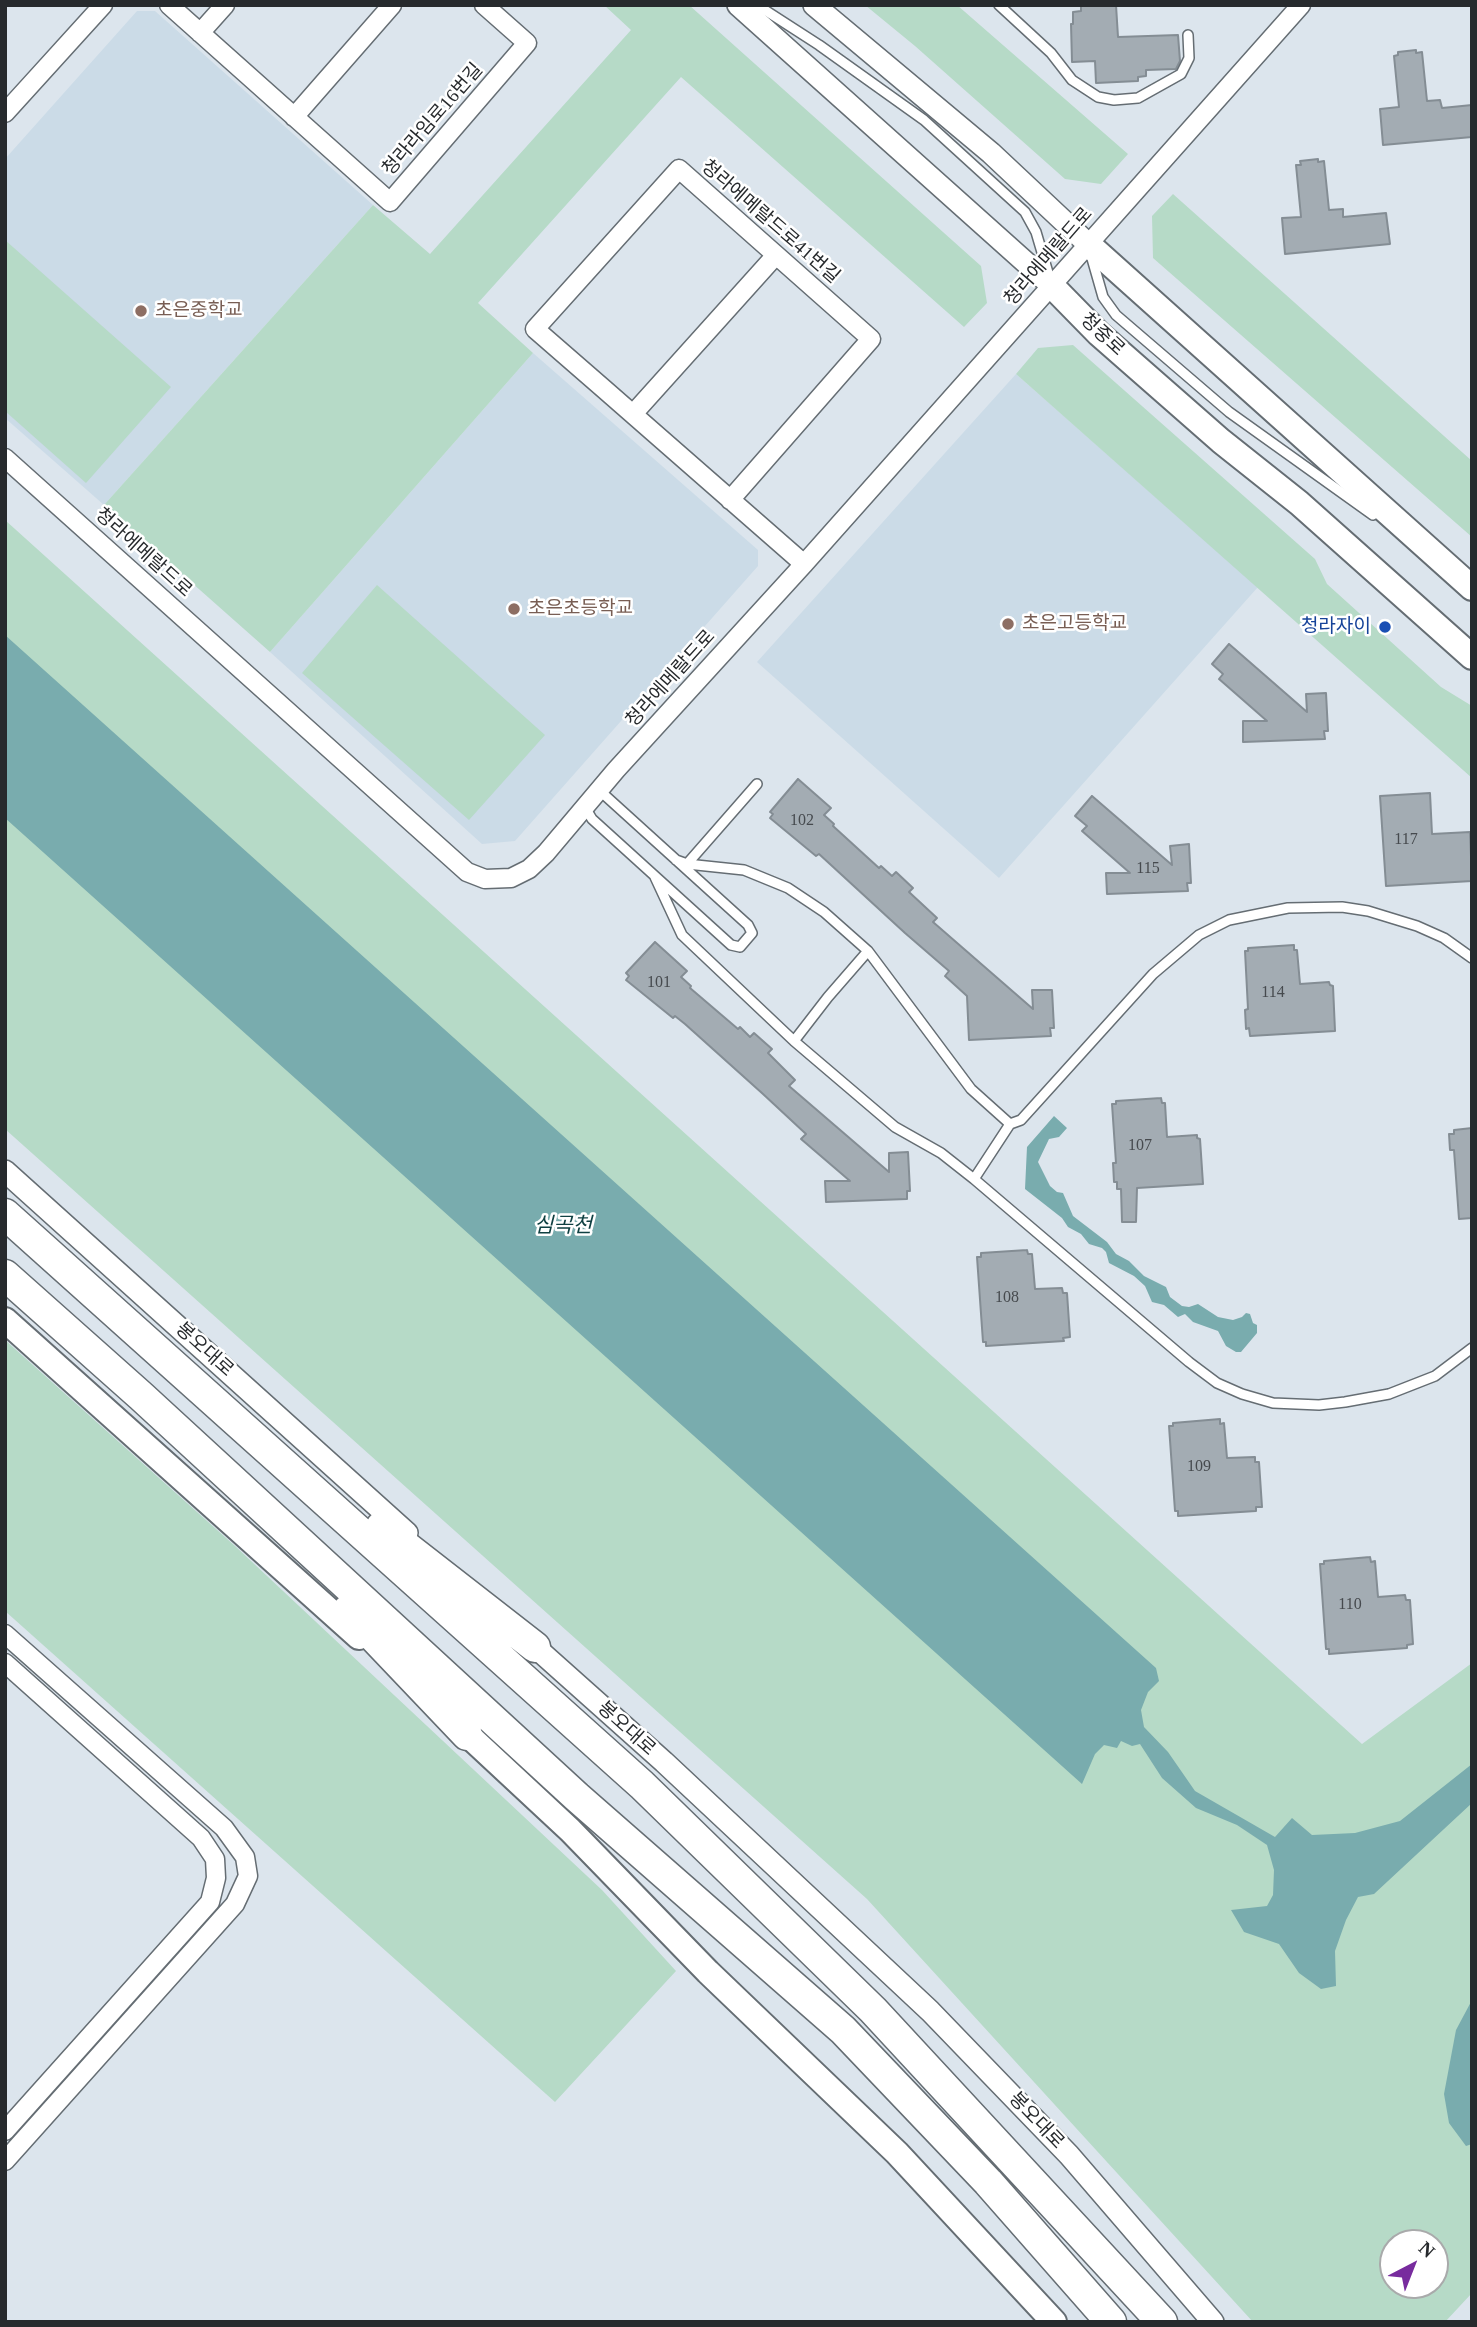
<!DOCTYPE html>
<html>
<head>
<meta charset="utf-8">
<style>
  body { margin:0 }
  #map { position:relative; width:1477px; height:2327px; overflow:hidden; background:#dce5ed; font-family:"Times New Roman",serif }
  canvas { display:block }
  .frame { position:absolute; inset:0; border:7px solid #272a2d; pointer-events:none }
  .north { position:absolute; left:1379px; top:2229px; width:70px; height:70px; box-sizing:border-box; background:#fff; border:2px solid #a9aaab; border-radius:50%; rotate:42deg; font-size:19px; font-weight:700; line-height:28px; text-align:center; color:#272a2d }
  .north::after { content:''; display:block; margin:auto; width:24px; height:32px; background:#782c9e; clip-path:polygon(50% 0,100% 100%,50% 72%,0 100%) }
</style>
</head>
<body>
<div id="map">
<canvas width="1477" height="2327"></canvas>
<div class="frame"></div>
<div class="north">N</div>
</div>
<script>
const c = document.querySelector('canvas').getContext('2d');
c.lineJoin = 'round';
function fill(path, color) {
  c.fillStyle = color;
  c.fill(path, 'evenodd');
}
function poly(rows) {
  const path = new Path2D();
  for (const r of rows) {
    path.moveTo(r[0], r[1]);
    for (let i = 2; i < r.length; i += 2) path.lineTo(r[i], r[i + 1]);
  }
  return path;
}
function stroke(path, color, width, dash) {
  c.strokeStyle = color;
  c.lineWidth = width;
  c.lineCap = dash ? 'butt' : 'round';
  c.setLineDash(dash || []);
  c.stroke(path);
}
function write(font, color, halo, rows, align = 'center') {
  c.font = font + ' "Times New Roman","Noto Sans KR",serif';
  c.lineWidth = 5;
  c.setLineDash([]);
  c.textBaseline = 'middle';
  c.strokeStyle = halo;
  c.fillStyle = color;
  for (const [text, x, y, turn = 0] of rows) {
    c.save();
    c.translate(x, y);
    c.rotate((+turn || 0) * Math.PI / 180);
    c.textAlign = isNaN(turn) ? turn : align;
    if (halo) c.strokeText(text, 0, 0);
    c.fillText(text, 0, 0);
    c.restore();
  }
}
fill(poly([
  [137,11,155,11,373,205,104,505,5,418,5,159],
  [533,353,758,550,758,566,515,841,482,844,270,652],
  [1016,374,1258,587,999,878,757,662]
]), '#cbdbe7');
fill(poly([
  [604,5,689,5,981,266,987,303,964,327,681,77,478,303,533,353,270,652,104,505,373,205,430,254,631,30],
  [865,5,957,5,1128,154,1101,184,1065,179,915,46],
  [1173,194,1472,461,1472,537,1153,258,1152,216],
  [5,240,171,387,86,483,5,411],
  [1073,345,1315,559,1327,584,1441,687,1472,706,1472,778,1016,374,1038,348],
  [5,520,1362,1744,1472,1663,1472,2293,1445,2322,1253,2322,867,1899,5,1129],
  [1393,2243,1435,2243,1435,2285,1393,2285],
  [377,585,545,735,469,820,302,673],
  [5,1340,235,1546,602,1890,676,1971,555,2102,5,1611]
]), '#b6dac7');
fill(poly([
  [5,635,1156,1668,1159,1681,1148,1692,1141,1710,1144,1727,1168,1752,1195,1791,1275,1837,1292,1818,1312,1835,1355,1833,1400,1821,1472,1764,1472,1803,1374,1894,1358,1897,1346,1920,1335,1951,1336,1986,1321,1989,1299,1973,1279,1944,1244,1932,1231,1910,1267,1906,1273,1895,1274,1870,1267,1845,1237,1825,1196,1808,1162,1778,1140,1744,1132,1746,1121,1741,1117,1748,1104,1745,1095,1754,1082,1784,5,818],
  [1054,1116,1067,1128,1059,1137,1049,1139,1038,1162,1050,1186,1057,1192,1063,1193,1073,1216,1107,1242,1116,1254,1129,1261,1144,1276,1166,1287,1170,1297,1182,1306,1189,1307,1198,1304,1218,1317,1233,1320,1242,1317,1246,1313,1250,1314,1253,1323,1257,1325,1257,1333,1241,1352,1236,1352,1226,1346,1218,1331,1193,1322,1185,1314,1178,1317,1164,1305,1152,1302,1145,1286,1134,1276,1109,1263,1106,1252,1102,1248,1089,1244,1081,1234,1068,1227,1062,1218,1025,1189,1027,1147],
  [1472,2000,1472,2144,1466,2146,1449,2123,1444,2094,1456,2030]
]), '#79acae');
const building = poly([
  [1081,5,1116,5,1118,37,1178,35,1180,61,1176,69,1146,70,1146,76,1138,77,1138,81,1096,83,1095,61,1072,62,1071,24,1073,24,1073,12,1081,11,1081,5],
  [1416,50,1416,53,1422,52,1427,101,1440,100,1442,108,1472,105,1472,137,1383,145,1380,109,1399,107,1394,56,1398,55,1398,52,1416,50],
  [1318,159,1318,162,1324,161,1329,210,1343,209,1343,217,1386,213,1390,244,1285,254,1282,218,1301,217,1296,165,1301,165,1300,161,1318,159],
  [1229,644,1307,712,1306,694,1326,693,1328,731,1324,731,1325,739,1243,742,1243,721,1267,721,1219,679,1223,674,1212,664,1229,644],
  [798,779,831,808,824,815,834,824,833,826,879,868,881,866,892,876,896,872,913,888,909,892,937,918,933,922,1033,1009,1032,990,1052,990,1054,1028,1050,1028,1051,1036,969,1040,967,996,945,976,949,971,905,933,819,854,816,856,770,818,773,814,770,812,798,779],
  [1430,793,1432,834,1470,832,1472,881,1386,886,1380,796,1430,793],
  [1092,796,1172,865,1170,846,1189,844,1191,883,1187,883,1188,891,1107,894,1106,873,1130,873,1082,831,1087,826,1075,816,1092,796],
  [655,942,687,971,681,977,691,986,690,988,738,1029,740,1027,750,1037,754,1033,772,1049,768,1053,795,1080,789,1086,889,1172,889,1153,908,1152,910,1191,907,1191,907,1199,826,1202,825,1181,850,1181,801,1139,806,1134,763,1094,685,1024,675,1016,673,1018,626,980,629,976,626,973,655,942],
  [1294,945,1294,950,1297,950,1300,984,1329,982,1330,985,1333,986,1335,1031,1250,1036,1249,1028,1246,1029,1245,1010,1248,1009,1245,951,1248,951,1248,948,1294,945],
  [1161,1098,1162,1103,1165,1103,1167,1137,1197,1135,1197,1138,1200,1139,1203,1184,1137,1188,1136,1222,1122,1222,1121,1189,1117,1189,1117,1182,1114,1182,1113,1163,1116,1163,1112,1104,1116,1104,1116,1101,1161,1098],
  [1472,1128,1472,1218,1459,1219,1454,1150,1450,1150,1449,1134,1454,1134,1454,1130,1472,1128],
  [1027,1250,1028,1254,1032,1254,1035,1289,1062,1288,1063,1293,1067,1293,1070,1337,1063,1338,1064,1341,986,1346,986,1342,983,1342,977,1257,981,1257,981,1253,1027,1250],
  [1220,1419,1220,1424,1224,1423,1227,1458,1255,1457,1255,1462,1259,1462,1262,1507,1256,1507,1256,1511,1178,1516,1178,1511,1175,1511,1169,1426,1173,1426,1173,1423,1220,1419],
  [1370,1557,1371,1562,1375,1561,1378,1597,1405,1595,1406,1600,1410,1600,1413,1644,1407,1645,1407,1648,1329,1654,1329,1649,1326,1649,1320,1564,1324,1564,1324,1561,1370,1557]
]);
fill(building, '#a3acb3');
stroke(building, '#848d94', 2);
const service = poly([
  [757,5,819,45,924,120,1025,212,1036,232,1049,276],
  [999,5,1051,53,1072,80,1098,97,1114,100,1138,98,1181,74,1189,58,1188,35],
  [1091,255,1103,297,1116,315,1229,412,1373,515],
  [586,809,592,819,731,945,740,947,752,933,748,925,599,790],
  [676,860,687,864,744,870,788,888,824,912,868,951,971,1089,1010,1124,1021,1120,1153,974,1199,935,1229,920,1288,908,1342,907,1368,911,1417,926,1444,938,1472,958],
  [687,864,757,784],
  [655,877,682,935,794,1041,895,1127,941,1153,974,1179,1189,1362,1217,1383,1242,1394,1273,1403,1319,1405,1345,1402,1389,1394,1435,1376,1472,1348],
  [794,1041,828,997,868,951],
  [974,1179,1010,1124]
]);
const minor = poly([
  [169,5,390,202,527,43,484,5],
  [200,33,225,5],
  [5,113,103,5],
  [294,117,392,5],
  [633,414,776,255],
  [5,458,467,872,485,879,511,878,529,869,546,853,616,770,804,564,1301,5],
  [730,500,871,339,679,169,535,329,604,389,804,564],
  [5,1634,224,1828,245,1857,248,1876,235,1904,5,2161],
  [5,1663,201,1838,215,1859,216,1878,210,1902,5,2131]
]);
const tertiary = poly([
  [738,5,1052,286],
  [814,5,991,153,1088,244],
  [5,1171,407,1533],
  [525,1638,664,1762,930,2011,1069,2155,1213,2322]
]);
const secondary = poly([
  [1088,244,1472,588],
  [1052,286,1099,334,1221,441,1299,503,1472,657],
  [5,1320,359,1637],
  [454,1722,570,1830,708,1972,897,2153,1054,2322]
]);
const trunk = poly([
  [5,1214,642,1785,873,2010,1162,2322],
  [5,1275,141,1396,577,1797,843,2030,988,2182,1111,2322],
  [381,1527,535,1647],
  [348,1610,467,1735]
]);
stroke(service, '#656d73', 12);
stroke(minor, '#656d73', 21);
stroke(tertiary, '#656d73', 24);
stroke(secondary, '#656d73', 28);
stroke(trunk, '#656d73', 33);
stroke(service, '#fff', 9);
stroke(minor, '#fff', 18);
stroke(tertiary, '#fff', 21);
stroke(secondary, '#fff', 24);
stroke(trunk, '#fff', 30);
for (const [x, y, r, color] of [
  [141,311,7,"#8d6e63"],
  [514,609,7,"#8d6e63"],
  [1008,624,7,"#8d6e63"],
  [1385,627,7,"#1a4fb4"]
]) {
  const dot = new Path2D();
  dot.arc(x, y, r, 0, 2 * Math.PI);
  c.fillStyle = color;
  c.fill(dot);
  stroke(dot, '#fff', 2.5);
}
write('16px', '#464a4e', null, [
  ["102",802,821],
  ["117",1406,840],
  ["115",1148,869],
  ["101",659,983],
  ["114",1273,993],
  ["107",1140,1146],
  ["108",1007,1298],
  ["109",1199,1467],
  ["110",1350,1605]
]);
write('19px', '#272a2d', '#fff', [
  ["청라라임로16번길",433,120,-49],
  ["청라에메랄드로41번길",770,222,41],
  ["청라에메랄드로",1049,257,-49],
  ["청중로",1102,335,43],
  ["청라에메랄드로",143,553,42],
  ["청라에메랄드로",671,679,-48],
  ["봉오대로",204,1350,42],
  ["봉오대로",626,1729,42],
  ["봉오대로",1036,2121,46]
]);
write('19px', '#785e54', '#fff', [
  ["초은중학교",155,311],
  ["초은초등학교",528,609],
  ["초은고등학교",1022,624]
], 'left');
write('19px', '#164399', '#fff', [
  ["청라자이",1371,627]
], 'right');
write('italic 21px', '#0f4042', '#fff', [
  ["심곡천",563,1226]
]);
</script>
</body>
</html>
